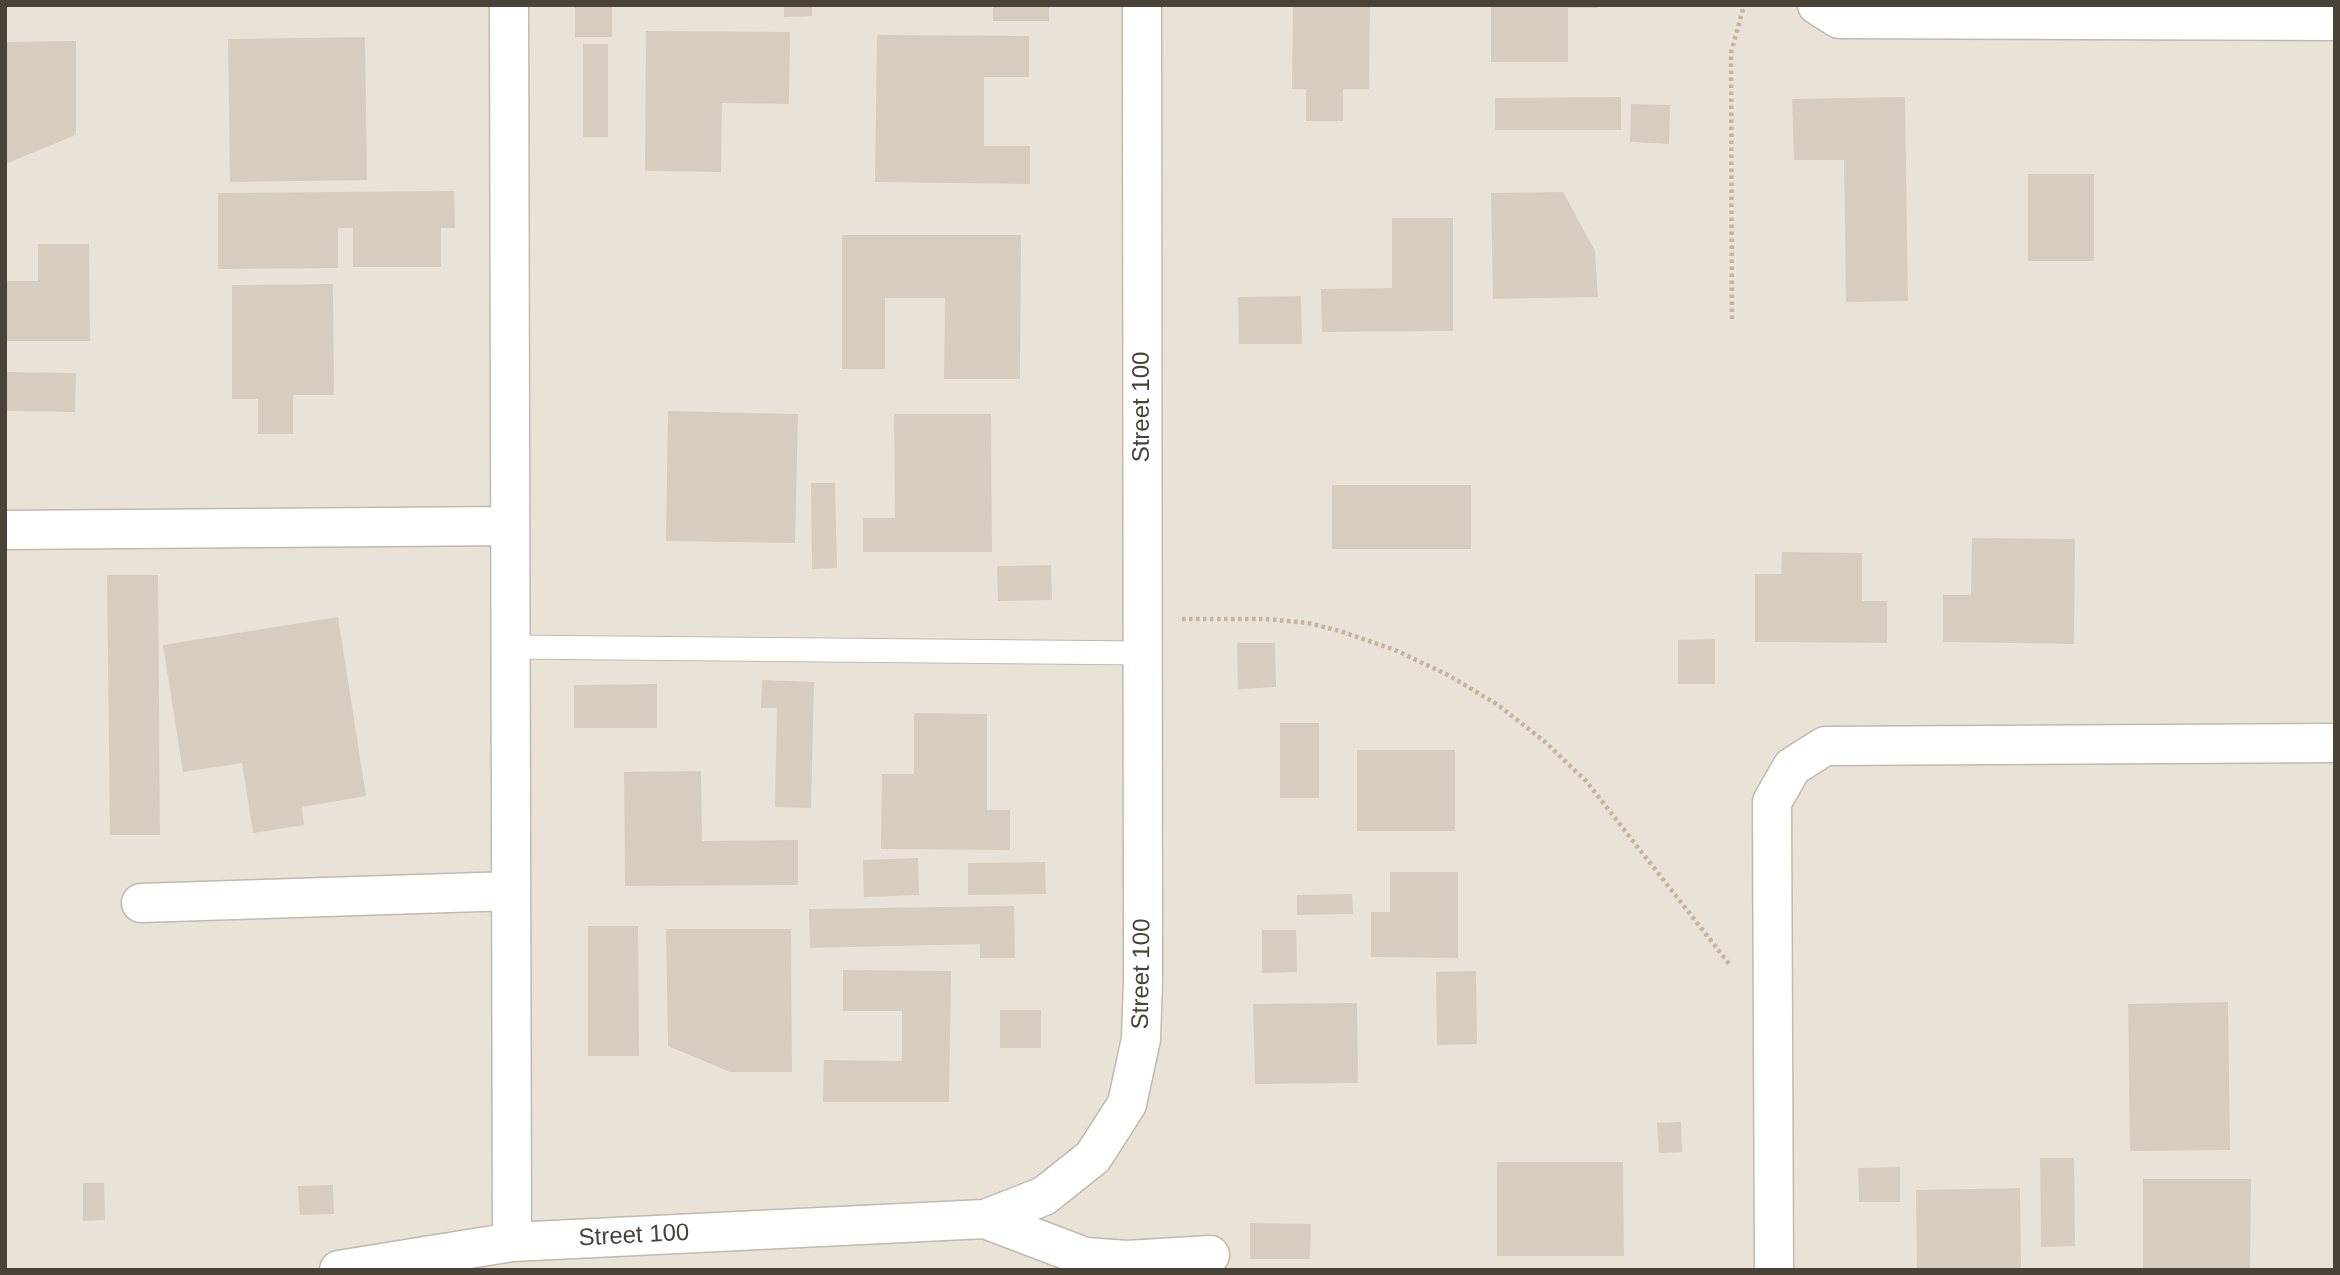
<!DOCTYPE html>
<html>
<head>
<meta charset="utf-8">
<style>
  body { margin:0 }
  #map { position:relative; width:2340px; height:1275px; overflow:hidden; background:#f5f1e9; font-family:Arial,sans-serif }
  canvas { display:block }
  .frame { position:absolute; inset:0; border:7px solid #494237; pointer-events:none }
</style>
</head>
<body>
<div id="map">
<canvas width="2340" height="1275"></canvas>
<div class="frame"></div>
</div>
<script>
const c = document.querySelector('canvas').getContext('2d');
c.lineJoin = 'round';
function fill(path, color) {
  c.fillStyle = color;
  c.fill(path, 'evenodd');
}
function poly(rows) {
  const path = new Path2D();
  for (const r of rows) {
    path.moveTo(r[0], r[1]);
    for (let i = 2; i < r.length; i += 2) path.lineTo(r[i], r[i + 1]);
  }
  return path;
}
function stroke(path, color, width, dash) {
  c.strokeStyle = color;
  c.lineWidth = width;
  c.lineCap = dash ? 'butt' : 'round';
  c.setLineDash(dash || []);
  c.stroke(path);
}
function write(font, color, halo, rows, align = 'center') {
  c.font = font + ' Arial,sans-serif';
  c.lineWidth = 5;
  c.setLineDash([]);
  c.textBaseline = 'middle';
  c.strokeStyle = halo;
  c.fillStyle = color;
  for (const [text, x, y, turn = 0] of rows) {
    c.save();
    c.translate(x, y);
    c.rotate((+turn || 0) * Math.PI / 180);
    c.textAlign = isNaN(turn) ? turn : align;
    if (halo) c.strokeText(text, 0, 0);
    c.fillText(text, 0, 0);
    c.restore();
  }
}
fill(poly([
  [5,5,2335,5,2335,1270,5,1270]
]), '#e9e3d7');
fill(poly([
  [575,5,612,5,612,37,575,37],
  [784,5,812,5,812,16,784,17],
  [993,5,1049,5,1049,21,993,21],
  [1293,5,1370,5,1369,89,1343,89,1343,121,1306,121,1306,89,1292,89],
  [1491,5,1598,5,1598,8,1568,8,1568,62,1491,62],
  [646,31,790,32,789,104,722,103,721,172,645,171],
  [877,35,1029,36,1029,77,984,77,984,146,1030,146,1030,184,875,182],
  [365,37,367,180,230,182,228,39],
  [76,41,76,135,5,164,5,42],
  [583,44,608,44,608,137,583,137],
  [1621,97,1621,130,1495,130,1495,98],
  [1905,97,1908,301,1846,302,1844,160,1794,160,1792,99],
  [1631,104,1670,105,1669,144,1630,142],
  [2028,174,2094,174,2094,261,2028,261],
  [454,191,455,228,441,228,441,267,353,267,353,228,338,228,338,268,218,269,218,193],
  [1563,192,1595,251,1598,297,1493,299,1491,193],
  [1392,218,1453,218,1453,331,1322,332,1321,289,1392,288],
  [842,235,1021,235,1020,379,944,379,945,298,885,298,885,369,842,369],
  [38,244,89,244,90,341,5,341,5,281,38,281],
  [333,284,334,395,293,395,293,434,258,434,258,399,232,399,232,285],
  [1301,296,1302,344,1239,344,1238,297],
  [5,372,76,373,75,412,5,411],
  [668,411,798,414,795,543,666,541],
  [894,414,991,414,992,552,863,552,863,518,895,518],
  [811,483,835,483,837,568,812,569],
  [1332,485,1471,485,1471,549,1332,549],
  [1972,538,2075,539,2074,644,1943,642,1943,595,1971,595],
  [1782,552,1862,553,1862,601,1887,601,1887,643,1755,642,1755,574,1781,574],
  [1051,565,1052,600,998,601,997,566],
  [107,575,158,575,160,835,110,835],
  [338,617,366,796,302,807,304,825,253,833,242,763,183,772,163,645],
  [1715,639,1715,684,1678,684,1678,640],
  [1237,643,1275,643,1276,687,1238,689],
  [762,680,814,682,811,808,775,807,777,708,761,708],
  [657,684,657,728,574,728,574,685],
  [914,713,987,714,987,810,1010,810,1010,850,881,849,882,774,914,774],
  [1280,723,1319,723,1319,798,1280,798],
  [1357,750,1455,750,1455,831,1357,831],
  [701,771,702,841,798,840,798,885,625,886,624,772],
  [918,858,919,895,864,897,863,860],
  [1045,862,1046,894,968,895,968,863],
  [1390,872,1458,872,1458,958,1371,957,1371,912,1390,912],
  [1352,894,1353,914,1297,915,1297,895],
  [1014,906,1015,958,980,958,980,944,810,948,809,909],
  [588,926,638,926,639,1056,588,1056],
  [666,929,791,929,792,1072,730,1072,668,1046],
  [1262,930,1296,930,1297,972,1262,973],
  [843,970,951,971,949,1102,823,1102,824,1060,902,1061,902,1011,843,1011],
  [1476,971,1477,1044,1437,1045,1436,972],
  [2228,1002,2230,1150,2130,1151,2128,1004],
  [1357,1003,1358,1083,1255,1084,1253,1004],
  [1000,1010,1041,1010,1041,1048,1000,1048],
  [1681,1122,1682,1152,1659,1153,1657,1123],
  [2040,1158,2074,1158,2075,1246,2041,1247],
  [1497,1162,1623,1162,1624,1256,1497,1256],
  [1900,1167,1900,1202,1859,1202,1858,1168],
  [2143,1179,2251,1179,2250,1270,2143,1270],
  [83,1183,104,1183,105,1220,83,1221],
  [333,1185,334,1214,300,1215,298,1186],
  [2020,1188,2021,1270,1917,1270,1916,1190],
  [1250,1223,1311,1224,1310,1259,1250,1259]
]), '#d7cdbe');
const lane = poly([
  [510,647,1143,653]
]);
const street = poly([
  [509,5,512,1242],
  [1817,5,1839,19,2335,21],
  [5,530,510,526],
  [141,903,511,891],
  [985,1219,1085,1257,1127,1260,1210,1255],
  [339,1270,512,1242,985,1219,1044,1196,1093,1157,1127,1104,1141,1039,1143,981,1142,5],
  [1774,1270,1772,802,1792,767,1825,746,2335,743]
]);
stroke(lane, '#c1b9ab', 25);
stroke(street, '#c1b9ab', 41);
stroke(poly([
  [1732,319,1731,53,1744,5],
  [1182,619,1265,619,1308,623,1340,631,1395,650,1448,675,1498,705,1544,741,1586,781,1730,965]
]), '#c3b49c', 4.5, [3.5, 3.5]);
stroke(lane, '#fff', 23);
stroke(street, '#fff', 38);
write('24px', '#494237', '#fff', [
  ["Street 100",1142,407,-90],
  ["Street 100",1142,974,-89],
  ["Street 100",634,1236,-3]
]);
</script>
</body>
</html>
